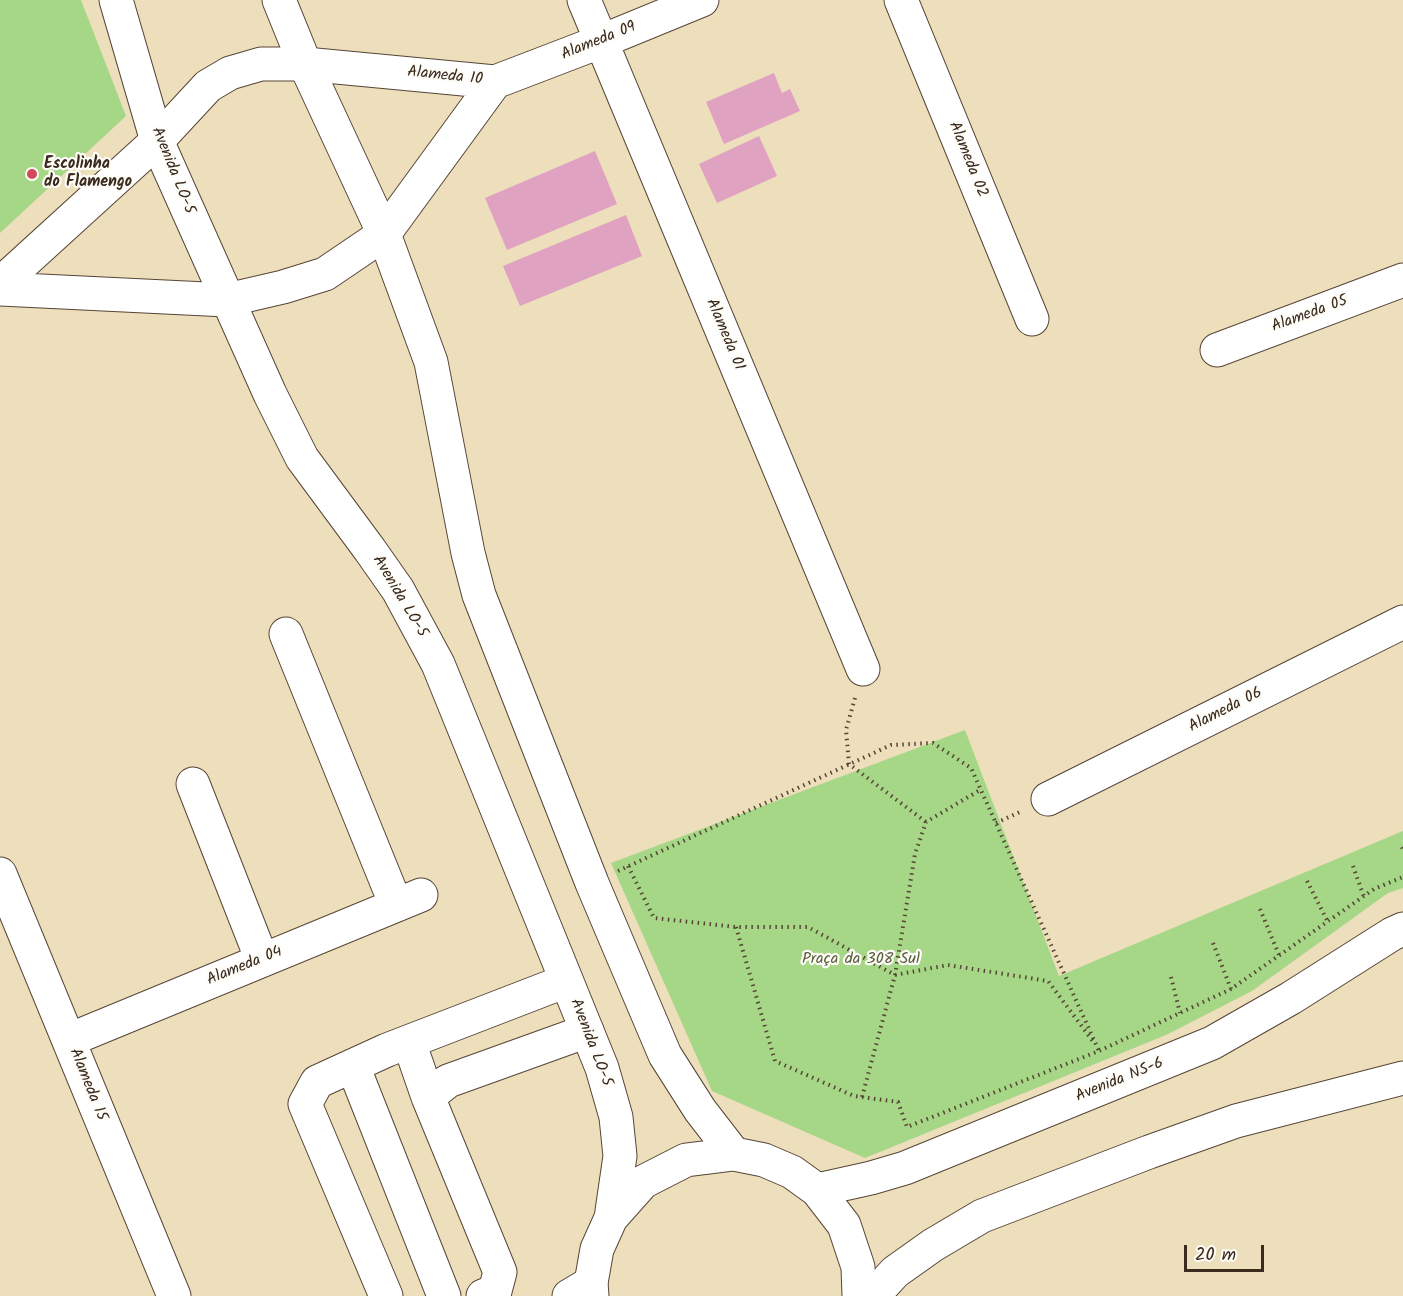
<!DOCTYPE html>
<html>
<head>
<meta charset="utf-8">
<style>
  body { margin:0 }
  #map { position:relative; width:1403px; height:1296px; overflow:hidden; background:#eddebc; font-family:Kalam,sans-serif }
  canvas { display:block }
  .scale { position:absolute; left:1184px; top:1245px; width:80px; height:27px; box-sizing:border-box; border:3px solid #3b2a1e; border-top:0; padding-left:8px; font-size:18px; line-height:21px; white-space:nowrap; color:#3b2a1e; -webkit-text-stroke:4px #fdfcf7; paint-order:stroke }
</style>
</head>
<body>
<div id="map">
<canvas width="1403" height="1296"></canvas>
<div class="scale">20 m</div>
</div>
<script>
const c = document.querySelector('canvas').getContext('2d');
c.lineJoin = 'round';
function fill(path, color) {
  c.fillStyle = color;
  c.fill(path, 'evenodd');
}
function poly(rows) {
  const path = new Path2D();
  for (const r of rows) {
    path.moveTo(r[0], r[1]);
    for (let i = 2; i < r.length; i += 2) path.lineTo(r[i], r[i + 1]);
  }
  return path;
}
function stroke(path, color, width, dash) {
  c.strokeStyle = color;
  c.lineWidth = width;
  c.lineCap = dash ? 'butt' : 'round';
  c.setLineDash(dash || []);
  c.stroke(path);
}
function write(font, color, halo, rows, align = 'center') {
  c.font = font + ' Kalam,sans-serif';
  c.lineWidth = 4.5;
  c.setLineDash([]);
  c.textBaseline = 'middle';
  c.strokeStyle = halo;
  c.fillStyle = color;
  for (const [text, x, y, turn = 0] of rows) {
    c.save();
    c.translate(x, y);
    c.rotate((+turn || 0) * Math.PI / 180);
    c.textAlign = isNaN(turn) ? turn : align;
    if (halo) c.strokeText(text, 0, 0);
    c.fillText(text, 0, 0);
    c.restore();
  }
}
fill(poly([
  [0,0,81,0,126,116,0,233],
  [965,730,1059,976,1403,831,1403,888,1388,893,1252,991,1166,1035,865,1158,712,1091,611,863]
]), '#a5d787');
fill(poly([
  [774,73,782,93,790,89,800,111,724,144,706,102],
  [759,136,777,176,717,203,699,164],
  [595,151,617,204,507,250,485,198],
  [626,215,642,256,520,306,503,266]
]), '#e0a2c1');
const minor = poly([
  [584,0,863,669],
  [901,0,1032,319],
  [0,284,157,141,208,86,230,73,261,64,305,64,495,82,602,41,702,0],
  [0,289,227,300,283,287,325,274,384,234,495,82],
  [1217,350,1403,280],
  [286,634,396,905],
  [193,784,262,960],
  [1048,799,1403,622],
  [0,874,174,1296],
  [69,1040,421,895],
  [409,1042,428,1097],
  [353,1066,444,1296],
  [817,1190,871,1178,905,1168,1212,1043,1291,998,1392,934,1403,929],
  [386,1296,305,1104,317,1082,387,1050,566,981],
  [483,1296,495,1291,500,1272,428,1097,448,1081,587,1031],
  [569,1296,591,1283],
  [873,1296,895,1272,933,1245,982,1216,1149,1152,1236,1121,1403,1078]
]);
const major = poly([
  [116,0,157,141,270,394,302,458,370,550,398,590,438,664,602,1068,616,1117,620,1156,611,1218],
  [279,0,305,64,384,234,431,362,468,553,479,595,592,883,665,1055,700,1110,734,1154],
  [592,1296,591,1283,597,1249,611,1218,643,1182,686,1160,734,1154,764,1160,792,1172,817,1190,844,1225,858,1267,859,1296]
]);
stroke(minor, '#564536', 35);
stroke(major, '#564536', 35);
stroke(poly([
  [855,698,846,730,849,764,926,822],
  [996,823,1022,811],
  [1402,847,1403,849],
  [628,866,654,918,736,927,808,927,895,975,948,965,1048,981,1095,1044],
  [1353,866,1364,897],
  [618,871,891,745,933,743,971,768,1099,1051],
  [1307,881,1328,922],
  [1260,909,1279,955],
  [736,927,775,1061,854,1096,898,1102,907,1127,1099,1051,1231,989,1374,889,1403,877],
  [1213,943,1231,989],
  [1171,977,1180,1013],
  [862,1097,895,975,915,854,926,822,980,790]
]), '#564536', 4, [1.5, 4.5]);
stroke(minor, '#fff', 33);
stroke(major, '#fff', 33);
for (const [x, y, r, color] of [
  [32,174,6,"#d1495b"]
]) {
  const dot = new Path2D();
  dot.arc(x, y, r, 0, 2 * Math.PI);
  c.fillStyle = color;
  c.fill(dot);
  stroke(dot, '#fdfcf7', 2);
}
write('16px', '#3b2a1e', '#fdfcf7', [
  ["Alameda 09",599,42,-22],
  ["Alameda 10",445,77,6],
  ["Alameda 02",967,160,68],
  ["Avenida LO-5",172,171,68],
  ["Alameda 05",1310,315,-20],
  ["Alameda 01",724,335,67],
  ["Avenida LO-5",399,597,59],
  ["Alameda 06",1226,711,-27],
  ["Alameda 04",245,967,-22],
  ["Avenida LO-5",590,1043,69],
  ["Avenida NS-6",1120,1081,-22],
  ["Alameda 15",87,1085,68]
]);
write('bold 16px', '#3b2a1e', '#fdfcf7', [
  ["Escolinha",44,165],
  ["do Flamengo",44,183]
], 'left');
write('16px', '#5b5e3e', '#fdfcf7', [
  ["Praça da 308 Sul",861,960]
]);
</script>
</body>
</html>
